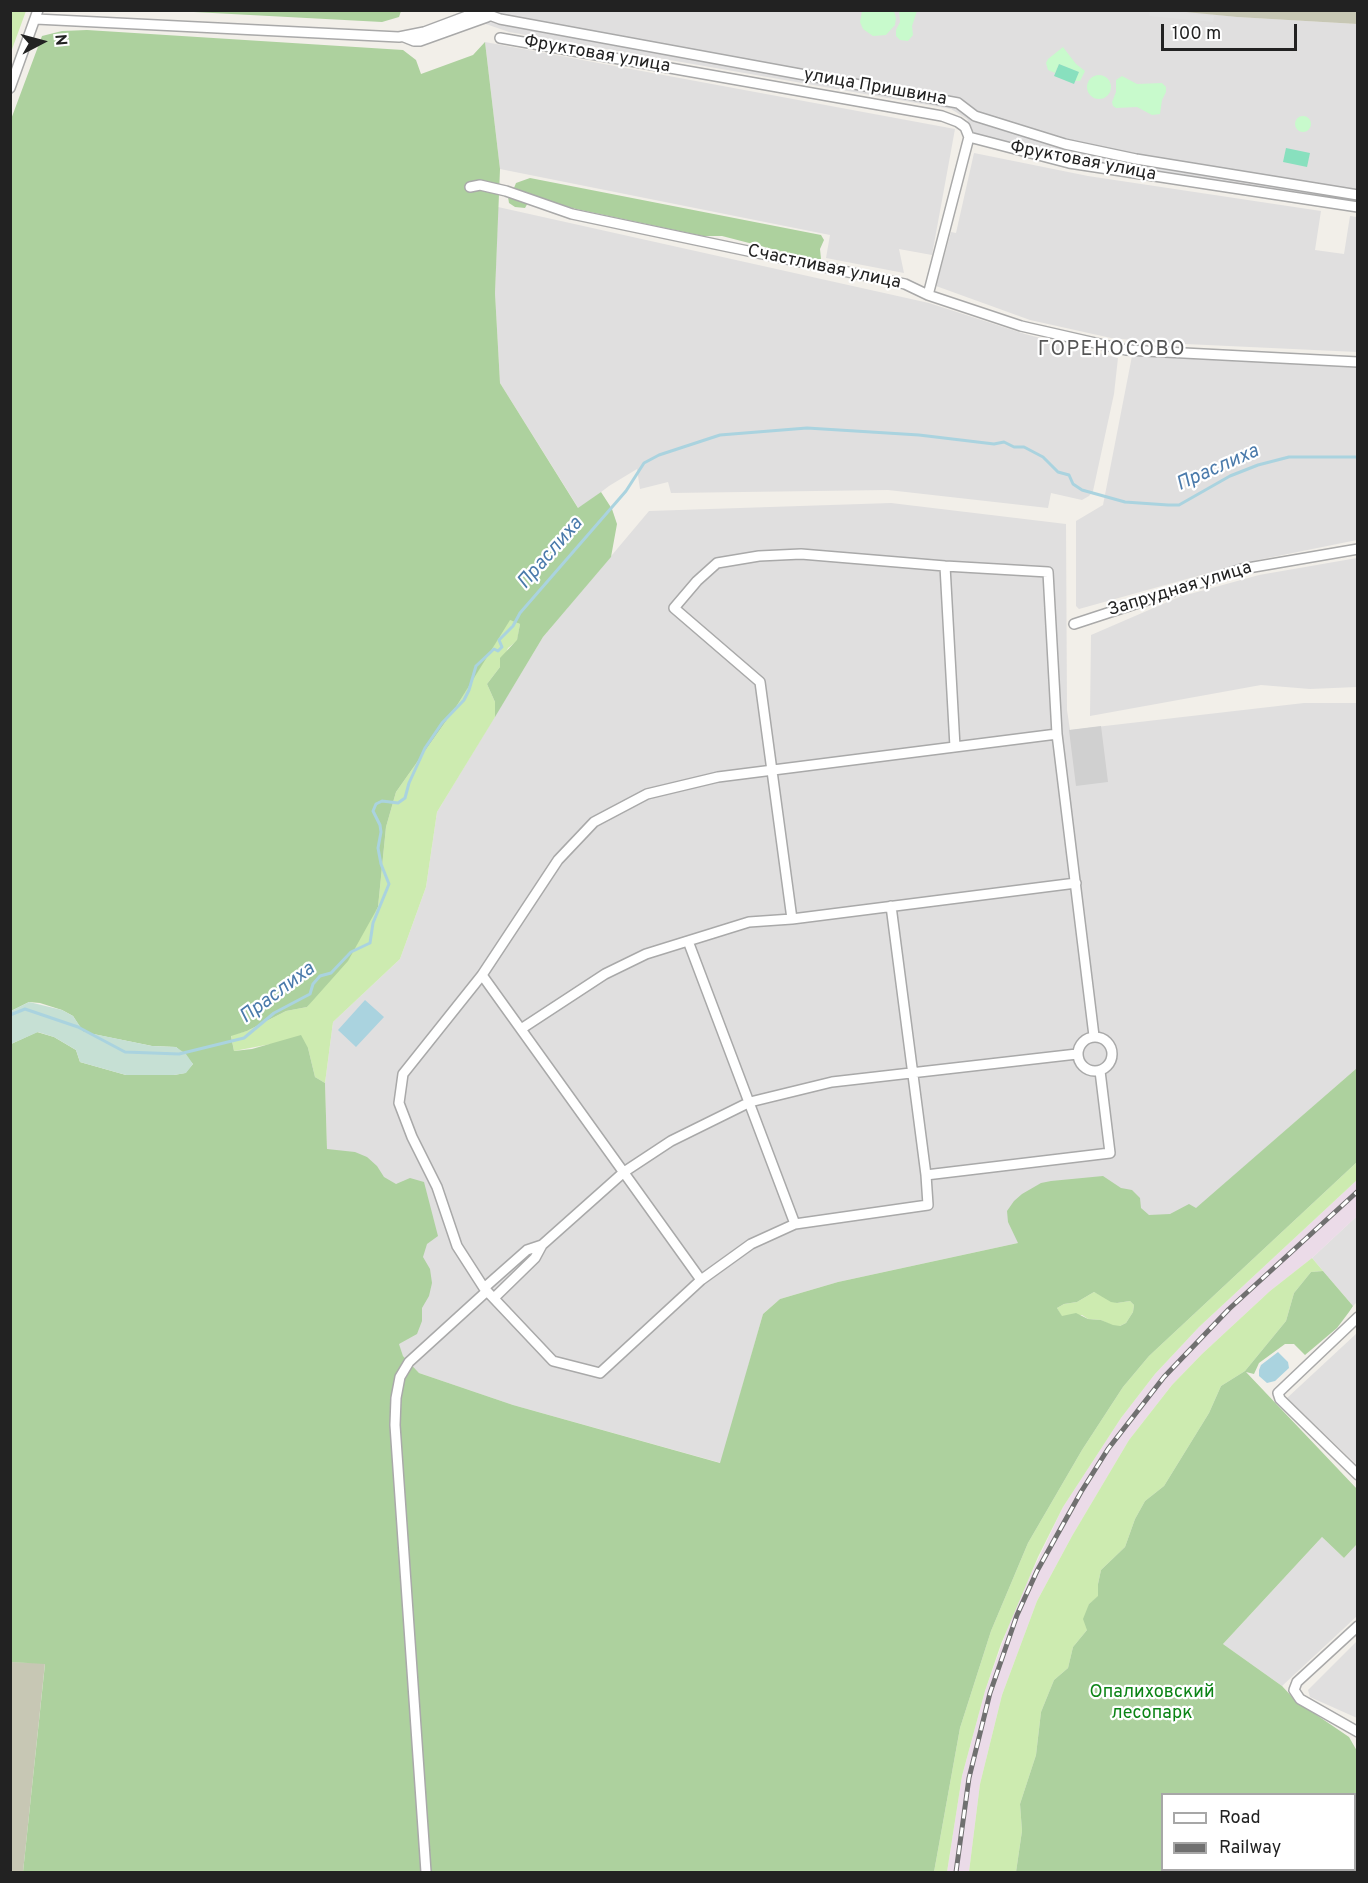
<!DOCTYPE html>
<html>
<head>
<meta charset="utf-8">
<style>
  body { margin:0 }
  #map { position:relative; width:1368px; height:1883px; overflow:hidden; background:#f2efe9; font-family:Overpass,sans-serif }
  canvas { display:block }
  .frame { position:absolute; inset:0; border:12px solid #222; pointer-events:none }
  .legend { position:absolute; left:1161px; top:1793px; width:195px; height:78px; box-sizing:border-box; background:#fff; border:2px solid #a7a7a7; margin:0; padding:8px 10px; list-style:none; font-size:18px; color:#222 }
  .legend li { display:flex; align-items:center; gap:12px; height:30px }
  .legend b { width:30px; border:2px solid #a7a7a7 }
  .north { position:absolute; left:12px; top:12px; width:60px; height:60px; -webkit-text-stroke:4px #fff; paint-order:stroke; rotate:84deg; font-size:16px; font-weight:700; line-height:24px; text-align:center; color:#222 }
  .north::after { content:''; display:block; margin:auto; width:21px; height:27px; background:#222; clip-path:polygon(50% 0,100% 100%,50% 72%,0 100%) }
  .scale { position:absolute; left:1161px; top:24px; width:136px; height:27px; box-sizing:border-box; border:3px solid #222; border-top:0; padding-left:8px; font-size:18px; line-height:21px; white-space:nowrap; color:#222; -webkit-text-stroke:4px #fff; paint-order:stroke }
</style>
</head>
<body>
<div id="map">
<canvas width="1368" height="1883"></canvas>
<div class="frame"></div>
<ul class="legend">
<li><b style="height:8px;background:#fff"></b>Road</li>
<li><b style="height:8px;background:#707070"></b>Railway</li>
</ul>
<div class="north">N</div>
<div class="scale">100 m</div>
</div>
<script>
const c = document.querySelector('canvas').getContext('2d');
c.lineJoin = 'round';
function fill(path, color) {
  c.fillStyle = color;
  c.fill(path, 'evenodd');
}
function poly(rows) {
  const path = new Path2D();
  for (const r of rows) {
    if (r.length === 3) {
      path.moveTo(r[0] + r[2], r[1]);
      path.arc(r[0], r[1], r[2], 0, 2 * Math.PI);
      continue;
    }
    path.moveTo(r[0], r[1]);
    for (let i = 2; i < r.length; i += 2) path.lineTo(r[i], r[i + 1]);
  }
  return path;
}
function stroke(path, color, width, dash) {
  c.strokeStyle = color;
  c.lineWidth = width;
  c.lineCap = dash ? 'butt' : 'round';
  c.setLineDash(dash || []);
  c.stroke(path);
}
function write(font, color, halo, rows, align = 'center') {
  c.font = font + ' Overpass,sans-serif';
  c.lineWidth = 4.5;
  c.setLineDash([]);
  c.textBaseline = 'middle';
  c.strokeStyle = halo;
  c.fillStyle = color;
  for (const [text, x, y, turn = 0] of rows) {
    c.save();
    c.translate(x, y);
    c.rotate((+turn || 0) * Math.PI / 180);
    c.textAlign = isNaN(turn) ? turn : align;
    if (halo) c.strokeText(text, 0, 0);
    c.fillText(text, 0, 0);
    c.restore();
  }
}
fill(poly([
  [1176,10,1237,17,1357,24,1357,206,1069,160,975,136,967,119,951,109,509,32,483,23,479,11],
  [485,42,955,129,932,255,899,249,904,273,826,258,830,235,500,169],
  [974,153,1088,176,1321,211,1315,250,1344,254,1350,216,1357,217,1357,352,1164,343,1111,338,1030,320,936,286,951,232,956,233],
  [498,207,929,303,1025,334,1118,358,1114,394,1093,491,1089,496,1082,500,1051,493,1048,508,888,490,671,493,668,482,640,489,637,469,609,486,579,509,500,383,495,293],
  [1132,356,1357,367,1357,540,1248,562,1079,609,1076,606,1076,521,1103,505],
  [891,503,1066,524,1067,710,1070,730,1304,703,1357,703,1357,1068,1155,1245,1018,1243,838,1282,780,1299,763,1314,721,1463,513,1405,419,1373,403,1356,327,1149,325,1083,333,1022,400,959,426,887,437,812,543,637,649,511],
  [1357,558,1357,687,1310,689,1261,685,1090,716,1091,635,1179,597,1259,575],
  [1357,1216,1357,1302,1353,1306,1312,1258],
  [1357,1333,1358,1465,1357,1465,1287,1398],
  [1322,1537,1344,1558,1357,1544,1357,1616,1282,1686,1223,1644],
  [1357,1641,1357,1718,1310,1697,1308,1690]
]), '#e0dfdf');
fill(poly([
  [1357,1180,1357,1216,1312,1258,1270,1291,1202,1354,1172,1385,1129,1440,1072,1536,1037,1601,1002,1695,980,1784,969,1872,947,1872,962,1776,985,1691,1016,1605,1063,1507,1121,1418,1155,1374,1199,1327]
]), '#ebdbe8');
fill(poly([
  [1101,726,1108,782,1076,786,1069,730]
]), '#d0d0d0');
fill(poly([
  [1176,11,1357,11,1357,24,1237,17],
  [11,1662,45,1663,23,1872,11,1872]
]), '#c7c7b4');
fill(poly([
  [11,10,26,11,11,52,10,11],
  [509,619,520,624,517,641,508,648,500,667,487,684,495,702,495,717,437,812,426,887,400,959,333,1022,325,1083,315,1077,308,1048,271,1044,234,1051,231,1035,247,1031,286,1011,307,1007,378,907,386,827,396,792,456,707],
  [1357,1162,1357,1180,1199,1327,1155,1374,1121,1418,1063,1507,1038,1557,1001,1644,985,1691,962,1776,947,1872,934,1872,960,1728,991,1631,1028,1543,1082,1450,1123,1387,1149,1356],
  [1312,1258,1323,1271,1311,1272,1294,1293,1286,1321,1245,1371,1221,1386,1209,1413,1164,1486,1145,1501,1135,1519,1125,1547,1101,1570,1098,1584,1098,1597,1089,1604,1087,1630,1073,1647,1068,1668,1054,1680,1041,1712,1036,1755,1020,1804,1022,1831,1016,1872,969,1872,980,1784,1002,1695,1037,1601,1072,1536,1129,1440,1172,1385,1202,1354,1270,1291],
  [1094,1292,1117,1303,1130,1301,1134,1305,1133,1312,1126,1323,1120,1326,1113,1326,1101,1320,1088,1319,1082,1315,1062,1317,1057,1308,1064,1304,1077,1302]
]), '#cdebb0');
fill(poly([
  [175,11,401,10,401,11,399,17,382,22],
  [87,30,403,50,416,60,421,74,473,55,485,42,500,169,495,293,500,383,578,508,601,492,612,509,617,524,611,557,543,637,495,717,495,702,487,684,500,667,500,658,517,640,520,624,510,620,456,707,396,792,386,827,378,907,348,961,307,1007,286,1011,247,1031,231,1036,234,1051,252,1049,301,1035,308,1048,315,1077,325,1083,327,1149,355,1152,367,1157,377,1166,384,1177,396,1184,410,1178,424,1182,438,1236,427,1244,423,1257,430,1269,432,1283,429,1296,422,1308,422,1321,417,1334,399,1344,403,1356,419,1373,513,1405,720,1463,763,1314,780,1299,838,1282,1018,1243,1008,1222,1007,1211,1014,1201,1022,1194,1041,1183,1051,1181,1103,1176,1121,1188,1132,1190,1140,1198,1141,1208,1149,1215,1170,1214,1189,1204,1196,1208,1357,1068,1357,1162,1149,1356,1123,1387,1082,1450,1028,1543,991,1631,960,1728,934,1872,23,1872,45,1664,11,1662,11,1044,37,1032,54,1037,76,1050,80,1062,126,1075,174,1075,185,1073,193,1064,176,1047,152,1046,83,1032,73,1016,62,1010,40,1003,29,1002,11,1011,10,122,42,36,62,31],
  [1094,1292,1111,1302,1117,1303,1130,1301,1134,1305,1133,1312,1126,1323,1120,1326,1113,1325,1101,1320,1088,1319,1076,1313,1062,1316,1057,1308,1064,1304,1077,1302],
  [530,178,821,235,824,240,820,249,821,259,811,259,722,236,703,236,576,209,535,197,530,199,525,208,515,207,509,203,508,197,512,193,516,183],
  [1323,1271,1353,1306,1349,1312,1337,1328,1305,1355,1294,1344,1285,1344,1259,1363,1254,1374,1246,1372,1357,1489,1357,1544,1344,1558,1322,1537,1223,1644,1282,1686,1296,1701,1349,1737,1357,1751,1357,1872,1016,1872,1022,1831,1020,1804,1036,1755,1041,1712,1054,1680,1068,1668,1073,1647,1087,1630,1083,1619,1089,1604,1098,1596,1098,1584,1101,1570,1125,1547,1135,1519,1145,1501,1164,1486,1209,1413,1221,1386,1245,1371,1286,1321,1294,1293,1311,1272],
  [1162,1794,1354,1794,1354,1870,1162,1870]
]), '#add19e');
fill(poly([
  [29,1002,62,1010,73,1016,84,1032,152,1046,176,1047,186,1054,193,1064,186,1073,174,1075,126,1075,80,1062,76,1050,54,1037,38,1032,11,1044,11,1011]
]), '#c6e0d4');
fill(poly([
  [862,11,894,11,896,18,895,25,886,35,873,36,863,29,860,22],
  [899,11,917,11,912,26,913,35,908,41,900,40,896,36,896,30,900,22],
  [1063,47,1076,64,1085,71,1080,81,1075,81,1079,72,1059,64,1055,73,1048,70,1046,63,1048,59],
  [1099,87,12],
  [1122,76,1137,84,1162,83,1166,87,1166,92,1162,100,1160,114,1152,115,1137,107,1116,108,1113,106,1112,102,1116,92,1116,80],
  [1303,124,8]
]), '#c8facc');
fill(poly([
  [1059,64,1079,72,1074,84,1054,76],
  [1286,148,1310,153,1307,167,1283,162]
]), '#88e0be');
fill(poly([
  [1156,11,1214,16,1213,22,1149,16,1150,11],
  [1088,156,1184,170,1184,176,1088,161]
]), '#e2e2e2');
fill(poly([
  [365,1000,384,1017,356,1047,338,1030],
  [1278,1352,1288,1362,1289,1368,1275,1381,1267,1383,1259,1376,1259,1370,1261,1365]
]), '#aad3df');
stroke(poly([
  [10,1015,25,1009,78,1027,125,1052,179,1054,244,1038,274,1013,310,994,313,984,320,976,331,973,351,952,370,943,373,923,389,884,381,864,378,848,381,832,380,825,373,811,376,804,382,801,398,803,405,798,409,783,425,748,442,723,464,700,469,690,476,666,494,649,498,651,502,647,499,640,513,626,520,613,626,491,644,463,659,455,720,435,807,428,919,435,994,444,1004,442,1014,447,1024,447,1043,457,1058,472,1069,475,1073,484,1082,490,1125,502,1168,505,1179,505,1230,476,1258,465,1289,457,1358,457]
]), '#aad3df', 3);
const street = poly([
  [36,19,399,37,424,32,472,14,492,16,500,19,958,103,975,116,1065,144,1136,159,1358,195],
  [404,37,414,41,420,41,487,17],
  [500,38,942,116,958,122,965,127,969,137,1069,163,1358,207],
  [10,88,38,10],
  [470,187,480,185,506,191,572,214,905,284,928,295,1021,326,1126,350,1358,362],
  [928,295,969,137],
  [945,566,955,747],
  [1074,624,1242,569,1358,549],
  [891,906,926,1175,928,1205,795,1224,751,1244,701,1280,600,1373,553,1361,484,1288,457,1246,437,1187,412,1137,399,1103,403,1074,482,975,558,860,594,822,647,794,718,777,1057,734],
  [792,919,760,682,674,608,697,581,717,563,759,556,801,554,945,566,1048,572,1057,734,1094,1036],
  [688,941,795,1224],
  [482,975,701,1280],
  [521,1029,605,974,646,954,749,922,792,919,1076,883],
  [1095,1054,17],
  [926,1175,1110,1153,1100,1071],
  [484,1288,527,1250,542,1245],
  [494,1298,535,1258,542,1245,624,1172,671,1141,750,1102,832,1082,1077,1054],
  [1358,1317,1278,1393,1280,1399,1358,1475],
  [1358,1626,1297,1682,1294,1690,1300,1699,1358,1732],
  [426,1872,395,1425,396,1398,400,1377,409,1362,487,1291]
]);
stroke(street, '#a9a9a9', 12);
stroke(street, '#fff', 9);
const rail = poly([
  [956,1872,969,1778,990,1693,1017,1615,1037,1571,1081,1492,1108,1449,1164,1377,1229,1309,1358,1191]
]);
stroke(rail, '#707070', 5);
stroke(rail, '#fff', 3, [9]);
write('18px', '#222', '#fff', [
  ["Фруктовая улица",597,55,10],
  ["улица Пришвина",875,88,10],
  ["Фруктовая улица",1083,162,11],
  ["Счастливая улица",824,268,12],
  ["Запрудная улица",1180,590,-17]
]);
write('18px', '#0c8416', '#fff', [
  ["Опалиховский",1152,1693],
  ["лесопарк",1152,1714]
]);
c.letterSpacing = '1.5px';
write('20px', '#555', '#fff', [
  ["ГОРЕНОСОВО",1112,351]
]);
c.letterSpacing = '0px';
write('italic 20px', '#4a7aab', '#fff', [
  ["Праслиха",1218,469,-24],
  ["Праслиха",551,554,-49],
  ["Праслиха",278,994,-37]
]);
</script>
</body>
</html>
